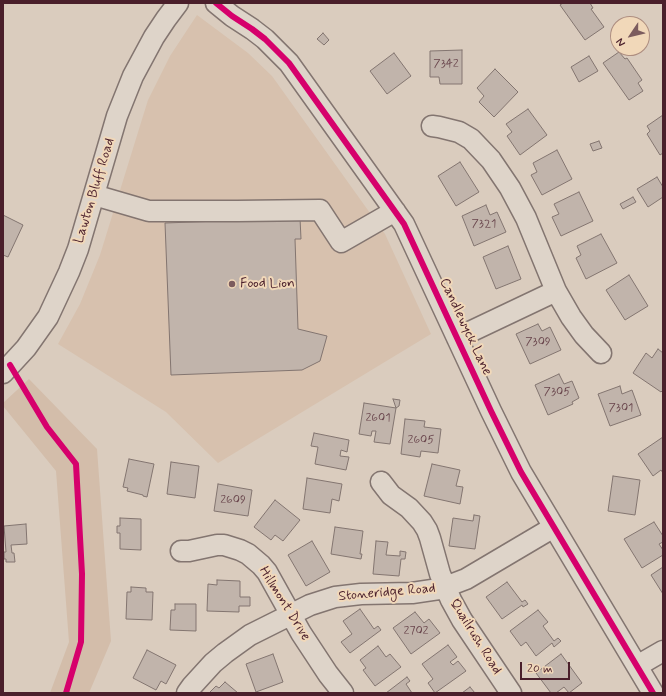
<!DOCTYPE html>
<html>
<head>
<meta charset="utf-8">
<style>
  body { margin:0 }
  #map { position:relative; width:666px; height:696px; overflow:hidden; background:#daccbe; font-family:Mynerve,sans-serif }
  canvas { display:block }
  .frame { position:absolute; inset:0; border:4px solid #4a1f2b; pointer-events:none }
  .north { position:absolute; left:610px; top:16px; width:40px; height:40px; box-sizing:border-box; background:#f1d8b9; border:1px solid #ae8e80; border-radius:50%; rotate:235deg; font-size:11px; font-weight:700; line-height:16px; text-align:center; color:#4a1f2b }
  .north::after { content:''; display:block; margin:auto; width:14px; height:18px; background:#7c5c5e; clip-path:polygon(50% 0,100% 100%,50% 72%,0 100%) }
  .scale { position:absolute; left:520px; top:662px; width:50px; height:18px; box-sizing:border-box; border:2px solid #4a1f2b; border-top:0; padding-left:5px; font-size:12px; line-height:14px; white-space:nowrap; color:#4a1f2b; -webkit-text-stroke:3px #f1d8b9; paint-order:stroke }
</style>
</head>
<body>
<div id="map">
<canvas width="666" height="696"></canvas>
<div class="frame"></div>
<div class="north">N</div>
<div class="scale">20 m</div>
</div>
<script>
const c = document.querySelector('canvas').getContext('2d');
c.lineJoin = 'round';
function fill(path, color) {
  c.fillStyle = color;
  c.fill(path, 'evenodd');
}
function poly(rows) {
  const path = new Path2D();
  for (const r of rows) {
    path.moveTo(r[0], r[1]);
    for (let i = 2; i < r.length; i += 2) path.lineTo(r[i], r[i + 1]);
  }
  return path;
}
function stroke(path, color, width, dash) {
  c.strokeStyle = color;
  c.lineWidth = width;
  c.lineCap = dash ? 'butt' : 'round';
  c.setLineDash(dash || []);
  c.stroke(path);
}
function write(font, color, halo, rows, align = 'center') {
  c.font = font + ' Mynerve,sans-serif';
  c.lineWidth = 4;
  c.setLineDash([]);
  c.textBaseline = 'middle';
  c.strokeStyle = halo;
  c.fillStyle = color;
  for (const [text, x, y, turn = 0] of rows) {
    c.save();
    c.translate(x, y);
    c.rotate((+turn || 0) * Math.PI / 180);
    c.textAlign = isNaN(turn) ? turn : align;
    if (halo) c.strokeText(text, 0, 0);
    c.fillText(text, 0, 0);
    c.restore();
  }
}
fill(poly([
  [197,15,248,53,272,76,385,234,431,334,218,463,166,412,58,344,80,304,100,255,148,100,170,56]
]), '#d7c1ae');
fill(poly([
  [29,379,97,449,111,641,89,693,50,693,69,642,56,471,3,406,3,403]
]), '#d3bdaa');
const building = poly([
  [563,3,590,3,593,8,591,9,604,27,585,40,560,5,563,3],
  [323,33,329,40,324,45,317,39,323,33],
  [462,50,462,84,440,84,439,77,430,77,430,51,462,50],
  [619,52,625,59,627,58,642,80,638,83,643,91,629,100,603,63,619,52],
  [394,53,411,76,387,94,370,71,394,53],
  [589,56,598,71,579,82,571,67,589,56],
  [495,69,518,92,494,117,479,102,484,96,477,88,495,69],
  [528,109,547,135,520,155,507,136,512,132,506,124,528,109],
  [663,115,663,153,660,155,647,134,650,131,647,126,663,115],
  [599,141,602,148,593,151,590,144,599,141],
  [557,150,572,179,542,195,531,175,537,172,533,163,557,150],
  [460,162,479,192,456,206,438,176,460,162],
  [657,177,663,187,663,197,648,207,637,189,657,177],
  [579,192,593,221,561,236,552,217,559,214,554,204,579,192],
  [633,197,636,202,623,209,620,204,633,197],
  [486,205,490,215,497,212,506,232,474,246,462,216,486,205],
  [3,215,23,225,8,257,3,255,3,215],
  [300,218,301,239,295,239,298,329,327,336,320,361,302,370,171,375,165,223,300,218],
  [601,234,617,263,586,279,576,258,581,255,577,246,601,234],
  [508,246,521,279,496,289,483,257,508,246],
  [629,275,648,306,625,320,606,290,629,275],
  [538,324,542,331,550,327,561,350,530,364,516,334,538,324],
  [658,349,663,353,663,390,661,392,633,373,646,353,652,358,658,349],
  [559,374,564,384,572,381,579,398,572,402,573,404,548,415,535,385,559,374],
  [620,386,622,394,632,390,641,415,610,426,598,394,620,386],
  [393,399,400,400,399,406,396,408,393,399],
  [364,403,396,408,390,444,374,442,376,431,372,431,371,436,359,434,364,403],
  [405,419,425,421,424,427,441,429,438,453,421,451,420,457,401,454,405,419],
  [314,433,349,440,347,452,341,450,340,456,349,457,346,470,315,464,318,447,311,446,314,433],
  [663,437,663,473,661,470,653,476,638,454,663,437],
  [129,459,154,464,147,497,143,496,143,495,127,491,128,488,123,487,129,459],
  [171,462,199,466,195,498,167,494,171,462],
  [432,464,460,470,456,486,463,487,460,504,424,496,432,464],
  [613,476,640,480,635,515,608,511,613,476],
  [307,478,342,484,339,501,332,499,330,513,303,509,307,478],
  [218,484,252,490,248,516,214,511,218,484],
  [275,500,300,520,283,541,275,535,271,540,254,527,275,500],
  [474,515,480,516,475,549,449,546,453,518,473,521,474,515],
  [120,518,141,519,141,550,120,549,120,533,117,533,117,526,120,526,120,518],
  [654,522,663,536,663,542,659,544,663,550,663,555,642,568,624,539,654,522],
  [26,524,27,544,11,545,12,553,14,553,15,562,6,562,6,559,4,559,4,552,6,552,4,526,26,524],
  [335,527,363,531,360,554,362,554,361,559,331,554,335,527],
  [312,541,330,572,306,586,288,555,312,541],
  [376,541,388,542,386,555,400,556,400,551,406,552,405,559,401,559,399,576,373,574,376,541],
  [663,567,663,594,651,575,663,567],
  [217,580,240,581,240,597,250,597,250,606,239,606,239,612,207,611,208,584,217,585,217,580],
  [507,582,522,602,525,600,528,604,523,607,522,605,502,619,486,597,507,582],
  [131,587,146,588,146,592,153,592,152,620,126,619,127,592,131,592,131,587],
  [175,604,196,604,196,631,170,630,171,610,175,610,175,604],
  [360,609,374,629,378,626,381,630,350,653,341,642,352,634,343,621,360,609],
  [538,610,548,622,543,626,554,641,558,638,561,641,554,647,552,643,536,656,526,642,521,646,510,631,538,610],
  [415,612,424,623,429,619,440,633,411,654,393,628,415,612],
  [448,645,457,657,450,662,453,665,458,661,466,671,435,693,428,683,433,679,422,664,448,645],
  [378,646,386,657,390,654,401,667,375,686,363,670,366,668,360,660,378,646],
  [147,650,176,665,166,684,161,681,156,690,133,678,147,650],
  [273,654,283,682,256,692,246,664,273,654],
  [561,654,582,683,569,693,564,687,556,693,551,693,536,673,561,654],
  [407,677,410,681,406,684,412,693,386,693,407,677],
  [225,682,238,693,209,693,216,686,219,688,225,682],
  [470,687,475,693,462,693,470,687]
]);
fill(building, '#c1b4ab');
stroke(building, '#837570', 1);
const minor = poly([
  [216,3,232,16,252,29,265,39,289,63,404,224,491,411,521,472,653,693],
  [432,126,439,127,459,132,471,139,491,160,510,188,526,218,556,291,571,317,584,335,601,353],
  [94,195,149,211,237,211,320,210,341,242,395,211],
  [457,338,556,291],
  [3,373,26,348,48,317,69,272,78,249,117,116,133,76,154,37,166,19,178,3],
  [381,482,391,495,409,508,422,522,427,530,430,538,440,574,451,600,462,620,511,693],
  [181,551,189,551,217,545,224,545,240,550,248,554,261,565,267,572,301,633,328,674,343,693],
  [637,666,663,651],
  [187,693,192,686,213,663,225,653,250,635,310,605,335,597,361,594,412,593,439,589,445,587,466,579,554,527]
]);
stroke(minor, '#837570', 23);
stroke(minor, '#ded4c9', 20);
stroke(poly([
  [216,3,232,16,252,29,265,39,289,63,404,224,491,411,521,472,653,693],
  [10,365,47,427,76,464,82,574,81,642,66,693]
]), '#d6006c', 6);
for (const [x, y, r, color] of [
  [232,284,4,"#7c5c5e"]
]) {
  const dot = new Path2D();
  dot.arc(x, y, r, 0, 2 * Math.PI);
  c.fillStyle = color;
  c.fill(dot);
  stroke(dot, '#f1d8b9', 1.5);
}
write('12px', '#68444b', null, [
  ["7342",446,64],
  ["7321",484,224],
  ["7309",538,342],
  ["7305",557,392],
  ["7301",621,408],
  ["2601",378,418],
  ["2605",421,440],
  ["2609",233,500],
  ["2702",416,631]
]);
write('14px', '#4a1f2b', '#f1d8b9', [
  ["Lawton Bluff Road",95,191,-73],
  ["Candlewyck Lane",465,327,65],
  ["Stoneridge Road",387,593,-5],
  ["Hillmont Drive",284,604,58],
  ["Quailrush Road",475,637,58]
]);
write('14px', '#4a1f2b', '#f1d8b9', [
  ["Food Lion",240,284]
], 'left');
</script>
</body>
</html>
